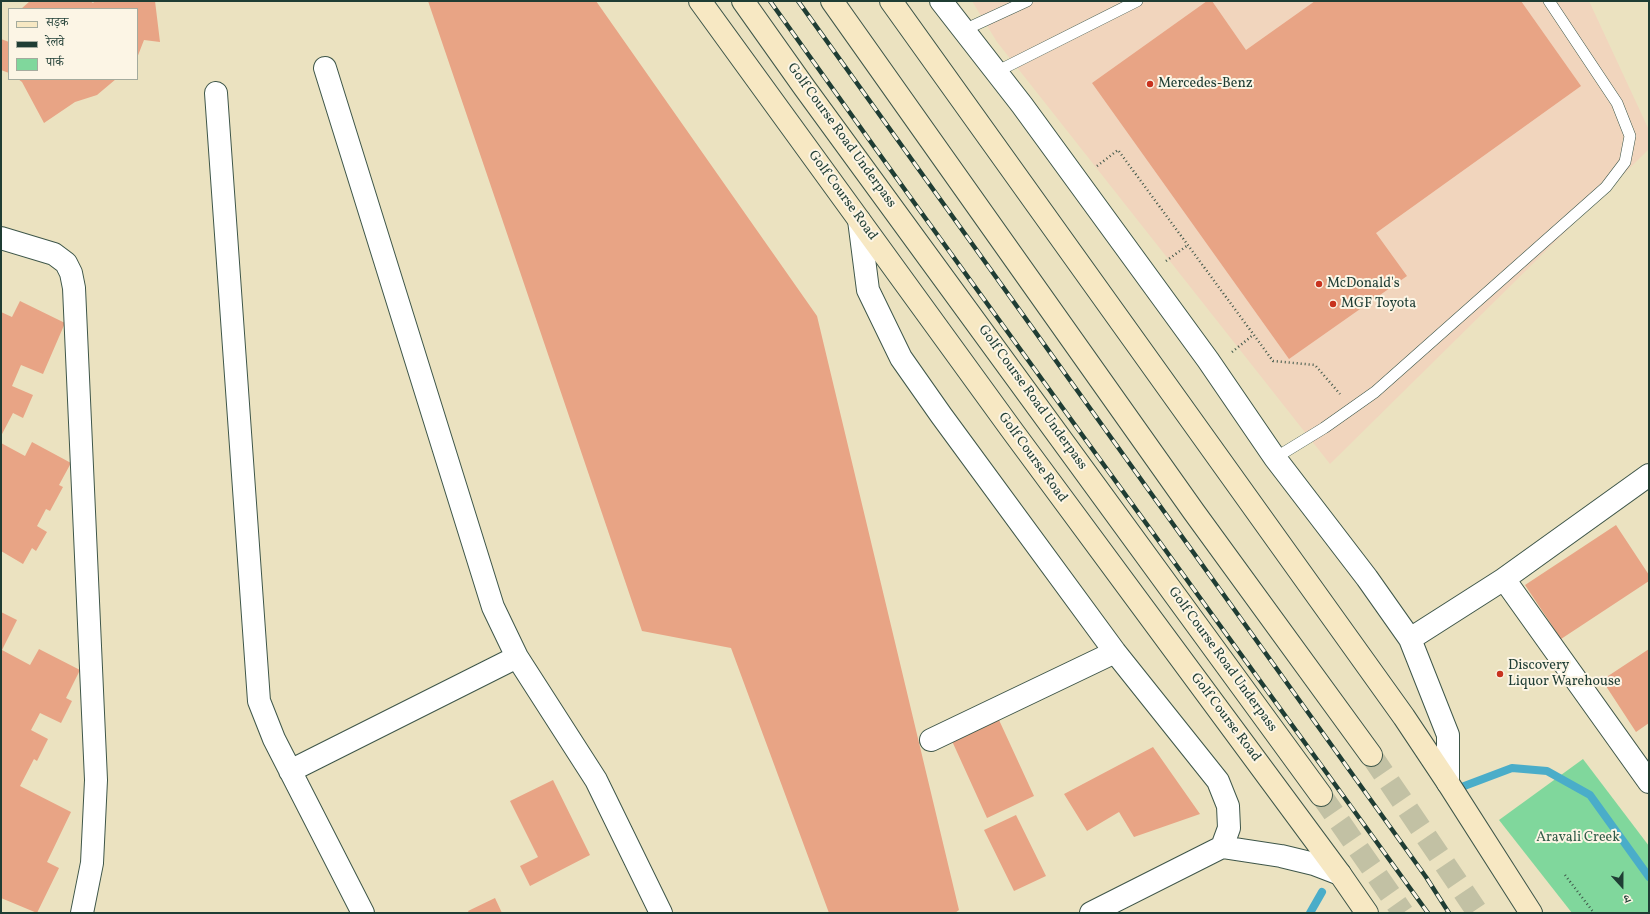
<!DOCTYPE html>
<html>
<head>
<meta charset="utf-8">
<style>
  body { margin:0 }
  #map { position:relative; width:1650px; height:914px; overflow:hidden; background:#ebe2c0; font-family:Vollkorn,"Noto Serif Devanagari",serif }
  canvas { display:block }
  .frame { position:absolute; inset:0; border:2px solid #1f3d34; pointer-events:none }
  .legend { position:absolute; left:8px; top:8px; width:130px; height:72px; box-sizing:border-box; background:#fcf5e5; border:1px solid #a4ab9e; margin:0; padding:5px 7px; list-style:none; font-size:12px; color:#1f3d34 }
  .legend li { display:flex; align-items:center; gap:8px; height:20px }
  .legend b { width:20px; border:1px solid #a4ab9e }
  .north { position:absolute; left:1602px; top:866px; width:40px; height:40px; -webkit-text-stroke:3px #fcf5e5; paint-order:stroke; rotate:159deg; font-size:11px; font-weight:700; line-height:16px; text-align:center; color:#1f3d34 }
  .north::after { content:''; display:block; margin:auto; width:14px; height:18px; background:#1f3d34; clip-path:polygon(50% 0,100% 100%,50% 72%,0 100%) }
</style>
</head>
<body>
<div id="map">
<canvas width="1650" height="914"></canvas>
<div class="frame"></div>
<ul class="legend">
<li><b style="height:5px;background:#f7e8c3"></b>सड़क</li>
<li><b style="height:5px;background:#1f3d34"></b>रेलवे</li>
<li><b style="height:11px;background:#80d79c"></b>पार्क</li>
</ul>
<div class="north">उ</div>
</div>
<script>
const c = document.querySelector('canvas').getContext('2d');
c.lineJoin = 'round';
function fill(path, color) {
  c.fillStyle = color;
  c.fill(path, 'evenodd');
}
function poly(rows) {
  const path = new Path2D();
  for (const r of rows) {
    path.moveTo(r[0], r[1]);
    for (let i = 2; i < r.length; i += 2) path.lineTo(r[i], r[i + 1]);
  }
  return path;
}
function stroke(path, color, width, dash) {
  c.strokeStyle = color;
  c.lineWidth = width;
  c.lineCap = dash ? 'butt' : 'round';
  c.setLineDash(dash || []);
  c.stroke(path);
}
function write(font, color, halo, rows, align = 'center') {
  c.font = font + ' Vollkorn,serif';
  c.lineWidth = 4;
  c.setLineDash([]);
  c.textBaseline = 'middle';
  c.strokeStyle = halo;
  c.fillStyle = color;
  for (const [text, x, y, turn = 0] of rows) {
    c.save();
    c.translate(x, y);
    c.rotate((+turn || 0) * Math.PI / 180);
    c.textAlign = isNaN(turn) ? turn : align;
    if (halo) c.strokeText(text, 0, 0);
    c.fillText(text, 0, 0);
    c.restore();
  }
}
fill(poly([
  [972,1,1589,1,1649,130,1649,149,1330,464,997,42]
]), '#f1d5bd');
fill(poly([
  [1583,759,1649,846,1649,913,1572,913,1499,820]
]), '#80d79c');
stroke(poly([
  [1459,788,1512,768,1547,771,1590,795,1649,877],
  [1310,913,1322,892]
]), '#4aadc9', 8);
fill(poly([
  [30,1,90,1,93,3,95,1,155,1,160,42,144,40,137,58,137,9,21,9],
  [428,1,596,1,817,316,959,910,955,913,829,913,731,648,642,631],
  [1207,1,1212,1,1246,50,1315,1,1521,1,1581,86,1376,233,1407,276,1289,359,1092,83],
  [1,39,9,42,9,73,1,70],
  [18,79,116,79,97,95,75,102,44,123,22,82],
  [20,301,65,323,43,374,21,365,12,386,33,395,23,418,13,413,1,436,1,312,12,317],
  [32,442,71,463,59,485,63,487,50,511,46,509,37,526,47,532,36,551,32,548,23,564,1,551,1,443,25,456],
  [1616,525,1649,575,1649,581,1561,639,1525,585],
  [1,612,17,620,2,650,30,665,39,649,80,670,66,698,72,701,61,723,40,713,31,730,48,739,37,761,34,759,20,786,71,812,47,862,59,868,37,913,1,898],
  [1649,649,1649,723,1636,732,1602,680],
  [999,720,1034,796,987,818,952,741],
  [1153,747,1200,814,1134,837,1119,812,1087,831,1064,794],
  [553,780,590,855,530,886,520,866,538,857,510,801],
  [1016,815,1046,876,1014,891,984,830],
  [495,898,502,913,469,913,468,911]
]), '#e8a485');
stroke(poly([
  [1371,755,1478,913],
  [1321,795,1403,913]
]), '#c2c1a4', 22, [22, 11]);
const lane = poly([
  [964,30,1027,1],
  [996,72,1137,1],
  [1275,458,1324,428,1375,392,1606,187,1625,162,1630,136,1617,103,1549,1]
]);
const street = poly([
  [941,1,1022,105,1111,227,1208,360,1275,458,1367,578,1410,639,1448,735,1448,783],
  [325,68,493,607,517,657,596,780,661,913],
  [216,93,259,701,274,739,363,913],
  [859,220,868,290,901,358,941,415,1115,652,1218,781,1228,806,1229,828,1222,847],
  [1,238,54,254,66,263,71,273,74,288,96,780,92,863,82,913],
  [1649,475,1504,579,1649,782],
  [1410,639,1504,579],
  [931,740,1115,652],
  [290,771,517,657],
  [1091,913,1222,847,1281,856,1314,864,1340,874]
]);
const secondary = poly([
  [700,1,1011,429,1340,874,1367,913],
  [743,1,804,87,1321,795],
  [832,1,1194,512,1371,755],
  [891,1,1404,717,1448,783,1531,913]
]);
stroke(lane, '#3e5649', 12);
stroke(street, '#3e5649', 24);
stroke(secondary, '#3e5649', 24);
stroke(poly([
  [1097,166,1118,150,1273,361,1315,365,1340,394],
  [1166,261,1188,245],
  [1232,352,1253,335],
  [1565,875,1594,913]
]), '#3e5649', 2.5, [1, 3]);
stroke(lane, '#fff', 11);
stroke(street, '#fff', 22);
stroke(secondary, '#f7e8c3', 22);
const rail = poly([
  [770,1,918,208,1428,913],
  [798,1,1426,877,1449,913]
]);
stroke(rail, '#1f3d34', 4.5);
stroke(rail, '#fcf5e5', 3, [9]);
for (const [x, y, r, color] of [
  [1150,84,4,"#c8321e"],
  [1319,284,4,"#c8321e"],
  [1333,304,4,"#c8321e"],
  [1500,674,4,"#c8321e"]
]) {
  const dot = new Path2D();
  dot.arc(x, y, r, 0, 2 * Math.PI);
  c.fillStyle = color;
  c.fill(dot);
  stroke(dot, '#fcf5e5', 1.5);
}
write('14px', '#1f3d34', '#fcf5e5', [
  ["Mercedes-Benz",1158,84],
  ["McDonald's",1327,284],
  ["MGF Toyota",1341,304],
  ["Discovery",1508,666],
  ["Liquor Warehouse",1508,682]
], 'left');
write('14px', '#1f3d34', '#fcf5e5', [
  ["Golf Course Road Underpass",841,136,54],
  ["Golf Course Road",842,196,54],
  ["Golf Course Road Underpass",1032,398,54],
  ["Golf Course Road",1032,458,54],
  ["Golf Course Road Underpass",1222,660,54],
  ["Golf Course Road",1225,718,53]
]);
write('14px', '#325c49', '#fcf5e5', [
  ["Aravali Creek",1578,838]
]);
</script>
</body>
</html>
